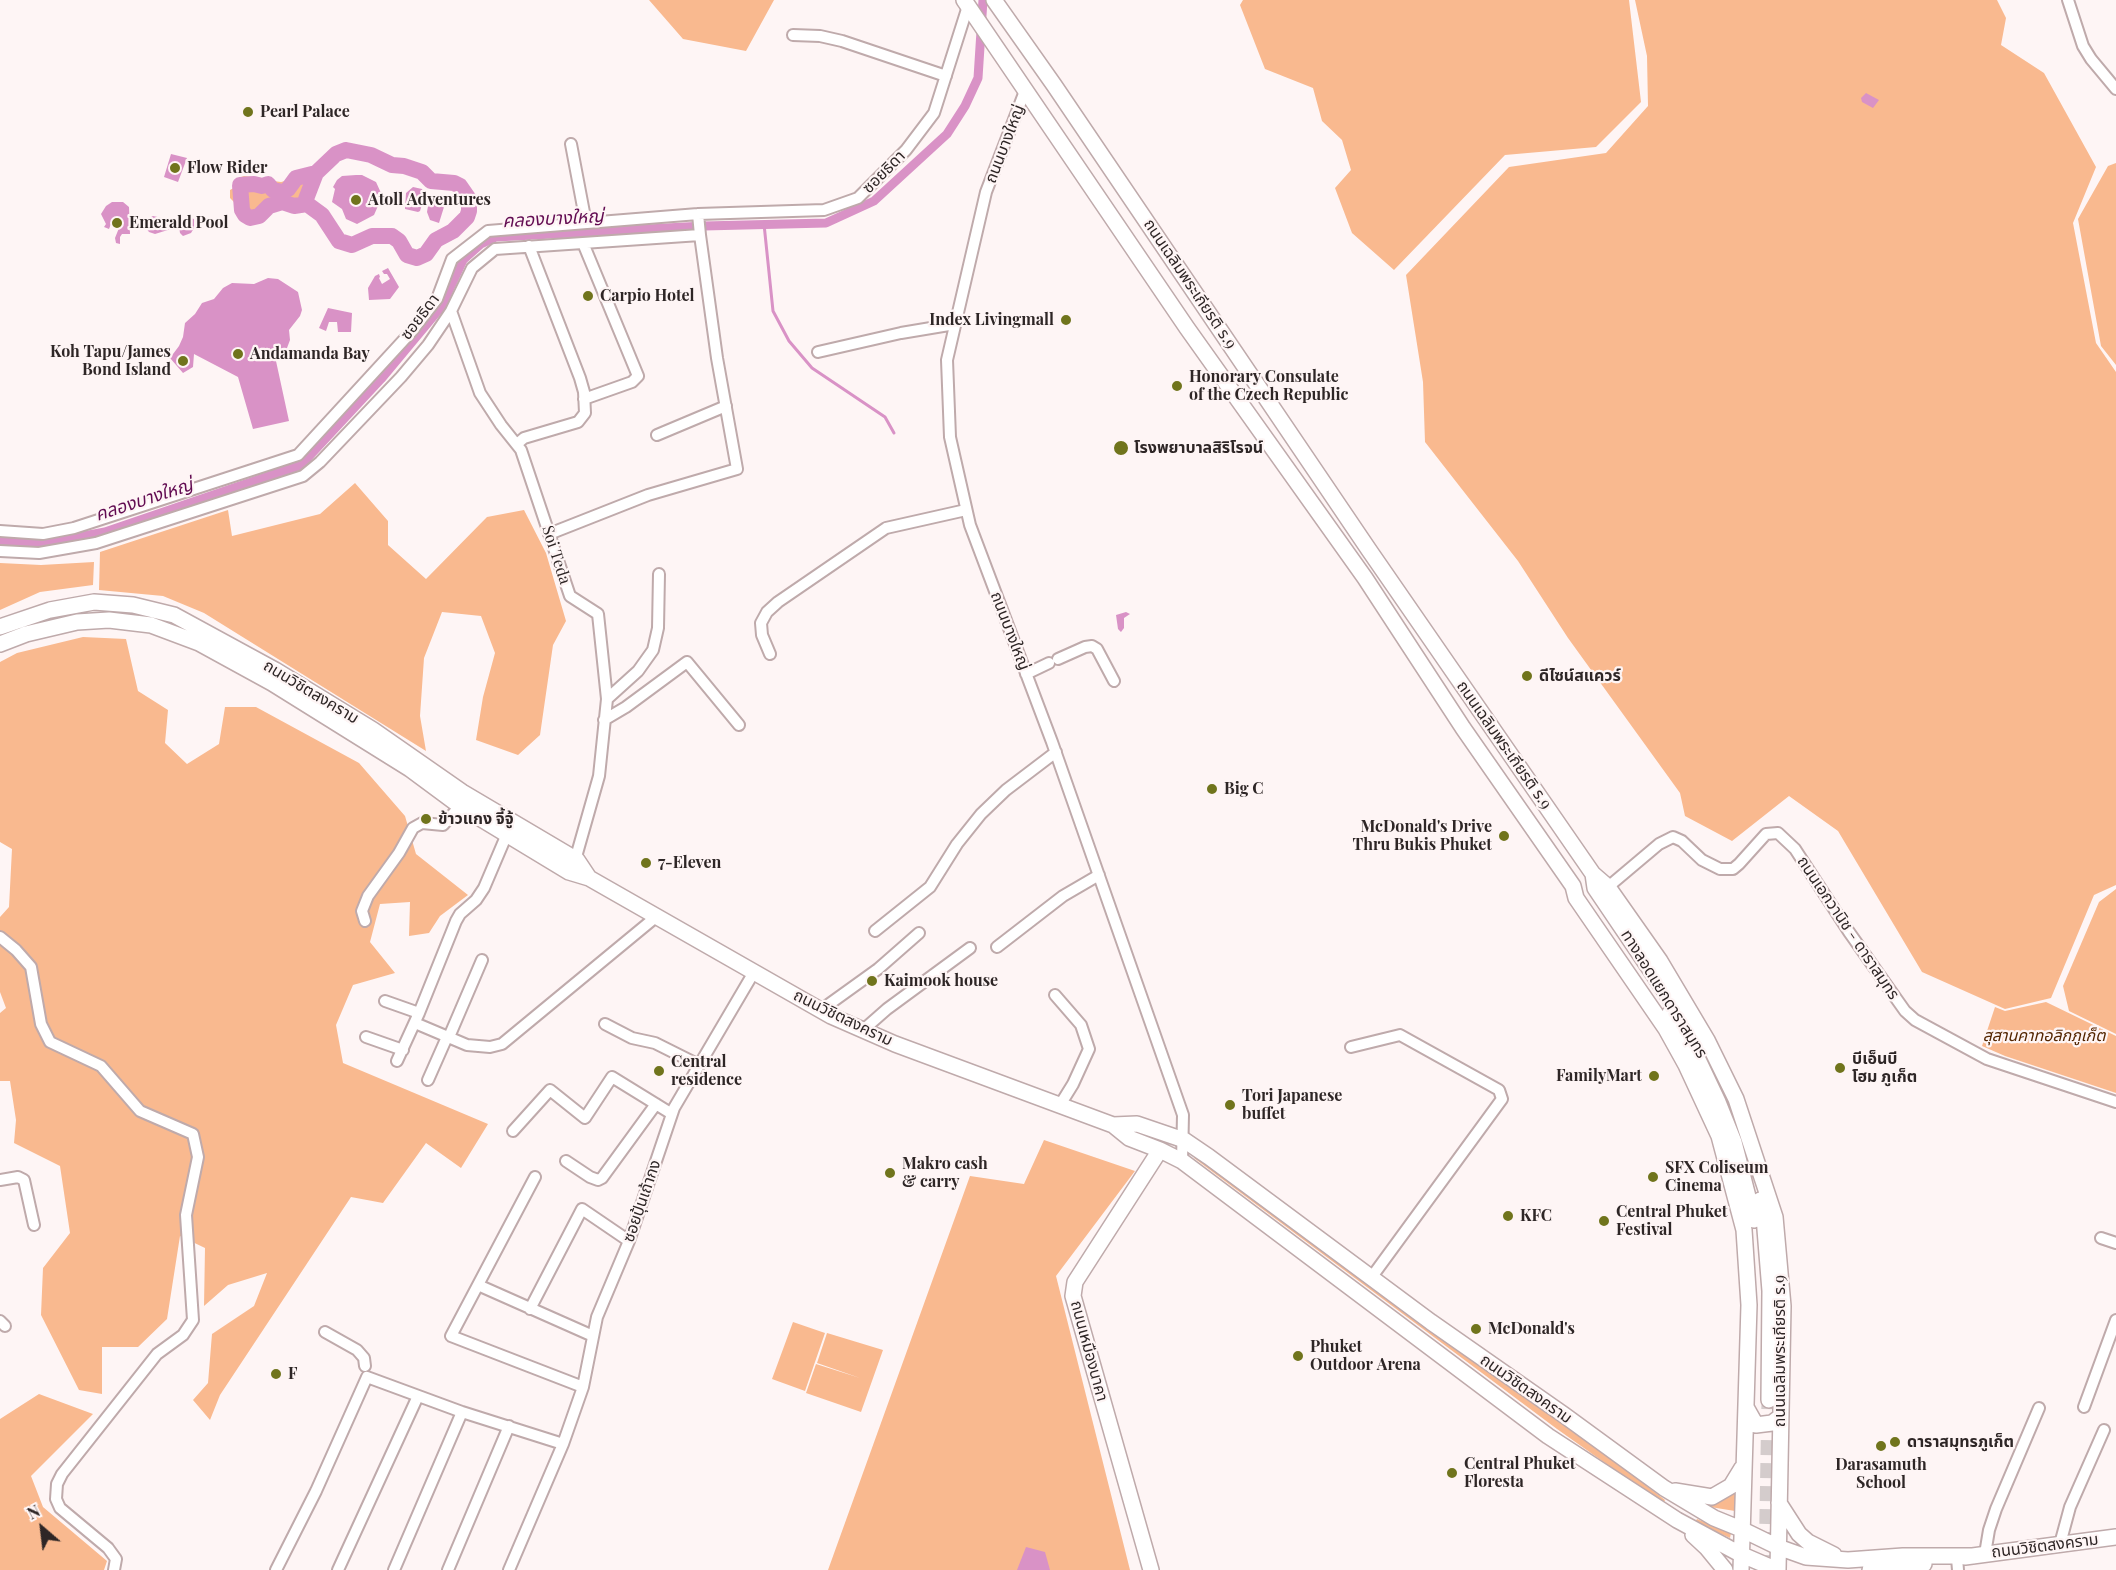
<!DOCTYPE html>
<html>
<head>
<meta charset="utf-8">
<style>
  body { margin:0 }
  #map { position:relative; width:2116px; height:1570px; overflow:hidden; background:#fef5f5; font-family:"Playfair Display",serif }
  canvas { display:block }
  .north { position:absolute; left:12px; top:1498px; width:60px; height:60px; -webkit-text-stroke:4px #fef5f5; paint-order:stroke; rotate:332deg; font-size:16px; font-weight:700; line-height:24px; text-align:center; color:#2e2626 }
  .north::after { content:''; display:block; margin:auto; width:21px; height:27px; background:#2e2626; clip-path:polygon(50% 0,100% 100%,50% 72%,0 100%) }
</style>
</head>
<body>
<div id="map">
<canvas width="2116" height="1570"></canvas>
<div class="north">N</div>
</div>
<script>
const c = document.querySelector('canvas').getContext('2d');
c.lineJoin = 'round';
function fill(path, color) {
  c.fillStyle = color;
  c.fill(path, 'evenodd');
}
function poly(rows) {
  const path = new Path2D();
  for (const r of rows) {
    path.moveTo(r[0], r[1]);
    for (let i = 2; i < r.length; i += 2) path.lineTo(r[i], r[i + 1]);
  }
  return path;
}
function stroke(path, color, width, dash) {
  c.strokeStyle = color;
  c.lineWidth = width;
  c.lineCap = dash ? 'butt' : 'round';
  c.setLineDash(dash || []);
  c.stroke(path);
}
function write(font, color, halo, rows, align = 'center') {
  c.font = font + ' "Playfair Display","Noto Sans Thai",serif';
  c.lineWidth = 4.5;
  c.setLineDash([]);
  c.textBaseline = 'middle';
  c.strokeStyle = halo;
  c.fillStyle = color;
  for (const [text, x, y, turn = 0] of rows) {
    c.save();
    c.translate(x, y);
    c.rotate((+turn || 0) * Math.PI / 180);
    c.textAlign = isNaN(turn) ? turn : align;
    if (halo) c.strokeText(text, 0, 0);
    c.fillText(text, 0, 0);
    c.restore();
  }
}
fill(poly([
  [649,0,774,0,746,51,683,39],
  [1243,0,1629,0,1641,102,1596,147,1505,155,1394,270,1352,233,1335,188,1351,170,1342,140,1322,121,1313,88,1265,69,1240,5],
  [1635,0,1997,0,2006,18,2001,45,2044,73,2096,167,2073,223,2096,343,2116,372,2116,885,2094,895,2051,998,2005,1009,1922,972,1838,831,1789,796,1732,841,1685,816,1680,793,1568,638,1518,561,1425,442,1423,382,1406,275,1509,167,1606,153,1648,106,1647,56],
  [2116,163,2116,365,2101,346,2078,219,2108,166],
  [316,173,307,193,307,204,294,206,282,202,276,205,268,216,255,224,250,225,243,221,242,210,230,198,230,190,239,185,241,177,244,176,262,178,268,184,273,181,281,182],
  [355,483,388,521,388,545,426,579,487,517,524,510,546,553,566,621,553,645,540,735,518,755,476,740,483,697,495,653,481,616,442,612,424,658,420,716,426,751,204,613,163,596,99,590,100,552,228,510,232,536,320,514],
  [94,562,93,585,40,592,0,610,0,563,41,565],
  [83,637,126,639,138,691,168,710,165,743,187,764,219,744,225,707,256,707,359,763,405,816,416,854,468,895,440,916,429,933,409,936,410,902,380,904,370,942,395,973,353,985,336,1025,343,1063,488,1124,461,1168,426,1143,383,1203,351,1197,220,1395,210,1420,193,1400,208,1383,212,1334,254,1306,267,1273,228,1285,204,1306,205,1248,180,1236,167,1319,138,1347,102,1347,102,1394,79,1390,41,1315,43,1268,70,1233,60,1166,14,1143,16,1120,10,1081,0,1081,0,1013,6,1008,0,992,0,917,9,907,12,849,0,842,0,662,17,653],
  [2116,889,2116,1034,2069,1011,2063,986,2099,902],
  [2046,1002,2116,1036,2116,1093,2005,1056,1982,1046,1995,1007,2005,1011],
  [1044,1140,1135,1171,1056,1276,1130,1570,828,1570,970,1176,1024,1184],
  [1195,1156,1408,1315,1583,1437,1665,1500,1663,1504,1557,1429,1194,1158],
  [793,1322,825,1333,805,1391,772,1379],
  [827,1333,883,1350,861,1412,806,1393,816,1364,860,1378,817,1363],
  [39,1394,93,1414,31,1476,43,1507,107,1561,104,1570,0,1570,0,1419],
  [1736,1489,1735,1511,1704,1506,1728,1497],
  [1697,1519,1731,1533,1730,1538,1695,1522]
]), '#f9b98f');
fill(poly([
  [1866,93,1879,100,1873,108,1862,102,1861,98],
  [171,154,187,158,178,182,164,177],
  [356,175,362,175,376,182,381,193,381,199,374,215,357,224,346,219,342,209,332,202,335,189,333,187,337,180,342,176],
  [413,187,422,189,425,195,420,211,418,212,405,209,406,193],
  [435,197,444,197,444,207,439,223,430,220,427,212,428,206],
  [112,202,123,202,129,207,130,234,122,234,120,237,120,244,116,243,115,238,119,228,111,224,109,229,104,227,106,224,101,214,106,206],
  [153,216,167,219,171,223,171,229,155,234,149,232,146,228,146,220],
  [187,217,194,219,194,228,191,233,183,236,180,233,179,227,181,222],
  [388,268,399,287,390,299,369,300,368,288,375,276,379,274,380,277,379,278,382,284,390,279,387,274,384,274,382,271],
  [268,278,278,279,298,292,302,310,300,316,289,330,290,340,287,348,276,361,289,421,253,429,238,377,194,354,193,367,183,373,170,358,179,346,183,337,185,323,195,314,202,303,214,299,223,288,232,283,254,284],
  [328,308,352,313,351,332,338,332,337,322,329,322,326,331,319,328],
  [1126,612,1130,614,1124,618,1124,628,1121,632,1118,629,1116,615],
  [1026,1547,1045,1552,1050,1570,1017,1570]
]), '#d992c6');
stroke(poly([
  [764,224,773,311,789,341,812,368,885,417,894,433]
]), '#d992c6', 3);
stroke(poly([
  [0,541,41,544,105,532,301,465,381,379,441,307,463,260,481,244,496,237,704,226,826,223,874,201,947,134,965,106,978,78,983,0]
]), '#d992c6', 9);
stroke(poly([
  [346,150,371,155,392,165,404,166,422,172,431,181,454,183,460,186,469,199,469,211,467,217,453,231,436,240,426,254,417,258,407,255,399,241,392,236,372,236,352,245,339,241,322,215,307,204,306,199,316,173,336,154,346,150],
  [307,204,294,206,282,202,269,206,259,216,250,218,245,215,242,210,240,185,254,184,262,186,268,184,273,190,283,192,288,189,296,178,316,173]
]), '#d992c6', 16);
stroke(poly([
  [1766,1570,1769,1400]
]), '#d4cccc', 15, [15, 8]);
const street = poly([
  [2068,0,2083,46,2091,59,2116,89],
  [793,35,820,36,842,41,946,76],
  [1025,91,986,192,947,360,950,437,970,525,1052,742,1183,1115,1182,1161],
  [571,144,586,223],
  [583,243,638,376,632,382,584,399],
  [451,311,480,393,501,425,521,450,570,596,598,614,607,699,599,776,574,864],
  [818,352,901,333,955,324],
  [657,435,726,406],
  [517,444,524,438,578,422,585,413,584,392,580,378,529,246],
  [0,531,43,534,74,528,298,455,412,331,437,299,452,259,488,231,698,214,824,210,858,198,906,150,934,113,968,6],
  [549,534,648,495,737,469,717,358,700,235,698,214],
  [0,551,39,553,96,543,303,476,320,462,401,377,428,345,451,311,472,268,495,249,700,235],
  [770,654,762,635,761,623,767,612,778,602,886,528,966,510],
  [1058,659,1085,647,1092,646,1097,649,1114,681],
  [1026,674,1049,663],
  [607,699,638,671,653,650,658,628,659,574],
  [604,720,626,707,687,662,739,725],
  [1608,887,1659,844,1673,837,1682,841,1702,860,1720,869,1733,869,1739,864,1766,834,1778,833,1795,849,1849,932,1905,1011,1915,1020,1987,1059,2116,1102],
  [365,921,362,911,368,896,399,853,413,828,422,823,443,825,460,806],
  [875,931,930,887,957,844,981,814,1006,790,1056,752],
  [0,937,16,950,31,967,41,1024,50,1042,101,1066,140,1111,193,1134,198,1157,186,1215,193,1320,183,1335,157,1354,62,1474,57,1484,56,1499,60,1508,108,1548,116,1559,114,1570],
  [997,947,1063,896,1099,875],
  [1055,995,1081,1025,1089,1049,1073,1084,1060,1105],
  [385,1001,419,1013],
  [821,1010,878,969,919,933],
  [415,1023,467,1045,490,1047,502,1044,657,916],
  [605,1024,632,1038,655,1043,699,1065],
  [862,1031,887,1009,970,948],
  [366,1037,403,1050],
  [449,1037,482,960],
  [1351,1047,1400,1035,1499,1090,1502,1099,1371,1278],
  [397,1061,419,1013,456,921,460,914,476,900,484,888,507,834],
  [428,1080,447,1037],
  [513,1131,550,1090,585,1118,612,1077,672,1114],
  [566,1161,590,1177,598,1180,602,1178,656,1104],
  [535,1177,451,1336,583,1387],
  [0,1180,18,1177,24,1180,34,1225],
  [2101,1238,2116,1243],
  [478,1285,593,1336],
  [530,1309,582,1209,629,1241],
  [0,1321,5,1326],
  [325,1332,357,1350,364,1358,365,1366],
  [2084,1407,2116,1320],
  [2060,1544,2070,1507,2104,1430],
  [1985,1554,1989,1530,1996,1509,2039,1408],
  [1957,1558,1958,1570],
  [276,1570,316,1491,367,1377,462,1412,563,1444],
  [338,1570,418,1396],
  [394,1570,462,1412],
  [448,1570,509,1426],
  [509,1570,563,1444,583,1387,597,1317,629,1241,674,1108,754,972]
]);
const secondary = poly([
  [964,0,1187,328,1365,578,1463,728,1573,886,1576,898,1666,1029,1686,1065,1719,1136,1744,1230,1749,1305,1741,1570],
  [994,0,1054,85,1369,550,1593,874,1608,887,1660,961,1707,1040,1736,1099,1775,1217,1783,1306,1778,1570],
  [0,627,50,610,94,602,133,605,174,615,275,670,373,730,462,792,577,860,589,878],
  [0,644,26,634,77,622,109,620,151,625,199,643,272,683,410,769,460,806,569,872,589,878,831,1016,895,1044,1113,1125,1129,1138,1160,1150,1182,1161,1548,1436,1677,1520,1740,1554,1777,1570],
  [1593,874,1595,888,1683,1018],
  [1670,1013,1693,1049,1718,1102,1734,1142,1754,1220],
  [1113,1125,1137,1124,1184,1140,1209,1157,1431,1322,1564,1415,1664,1488,1714,1518,1741,1529,1778,1547,1806,1557,1848,1560,1903,1556,1974,1556],
  [1760,1200,1764,1217,1770,1291,1769,1400],
  [1747,1409,1756,1425,1772,1423,1780,1417],
  [1675,1491,1712,1497,1731,1486,1742,1468],
  [1779,1503,1799,1534,1808,1542,1834,1555],
  [1693,1535,1707,1548,1725,1570],
  [1965,1557,2116,1537],
  [1151,1570,1073,1296,1075,1282,1160,1150],
  [1870,1570,1924,1564]
]);
stroke(street, '#bfaaab', 14);
stroke(secondary, '#bfaaab', 18);
stroke(street, '#fff', 10);
stroke(secondary, '#fff', 15);
for (const [x, y, r, color] of [
  [248,112,6,"#70741c"],
  [175,168,6,"#70741c"],
  [356,200,6,"#70741c"],
  [117,223,6,"#70741c"],
  [588,296,6,"#70741c"],
  [1066,320,6,"#70741c"],
  [238,354,6,"#70741c"],
  [183,361,6,"#70741c"],
  [1177,386,6,"#70741c"],
  [1121,448,8,"#70741c"],
  [1527,676,6,"#70741c"],
  [1212,789,6,"#70741c"],
  [426,819,6,"#70741c"],
  [1504,836,6,"#70741c"],
  [646,863,6,"#70741c"],
  [872,981,6,"#70741c"],
  [1840,1068,6,"#70741c"],
  [659,1071,6,"#70741c"],
  [1654,1076,6,"#70741c"],
  [1230,1105,6,"#70741c"],
  [890,1173,6,"#70741c"],
  [1653,1177,6,"#70741c"],
  [1508,1216,6,"#70741c"],
  [1604,1221,6,"#70741c"],
  [1476,1329,6,"#70741c"],
  [1298,1356,6,"#70741c"],
  [276,1374,6,"#70741c"],
  [1895,1442,6,"#70741c"],
  [1881,1446,6,"#70741c"],
  [1452,1473,6,"#70741c"]
]) {
  const dot = new Path2D();
  dot.arc(x, y, r, 0, 2 * Math.PI);
  c.fillStyle = color;
  c.fill(dot);
  stroke(dot, '#fef5f5', 2);
}
write('bold 16px', '#2e2626', '#fef5f5', [
  ["Pearl Palace",260,112],
  ["Flow Rider",187,168],
  ["Atoll Adventures",368,200],
  ["Emerald Pool",129,223],
  ["Carpio Hotel",600,296],
  ["Index Livingmall",1054,320,"right"],
  ["Koh Tapu/James",171,352,"right"],
  ["Bond Island",171,370,"right"],
  ["Andamanda Bay",250,354],
  ["Honorary Consulate",1189,377],
  ["of the Czech Republic",1189,395],
  ["โรงพยาบาลสิริโรจน์",1134,448],
  ["ดีไซน์สแควร์",1539,676],
  ["Big C",1224,789],
  ["ข้าวแกง จี้จู้",438,819],
  ["McDonald's Drive",1492,827,"right"],
  ["Thru Bukis Phuket",1492,845,"right"],
  ["7-Eleven",658,863],
  ["Kaimook house",884,981],
  ["บีเอ็นบี",1852,1059],
  ["โฮม ภูเก็ต",1852,1077],
  ["Central",671,1062],
  ["residence",671,1080],
  ["FamilyMart",1642,1076,"right"],
  ["Tori Japanese",1242,1096],
  ["buffet",1242,1114],
  ["Makro cash",902,1164],
  ["& carry",902,1182],
  ["SFX Coliseum",1665,1168],
  ["Cinema",1665,1186],
  ["Central Phuket",1616,1212],
  ["Festival",1616,1230],
  ["KFC",1520,1216],
  ["McDonald's",1488,1329],
  ["Phuket",1310,1347],
  ["Outdoor Arena",1310,1365],
  ["F",288,1374],
  ["ดาราสมุทรภูเก็ต",1907,1442],
  ["Central Phuket",1464,1464],
  ["Floresta",1464,1482],
  ["Darasamuth",1881,1465,"center"],
  ["School",1881,1483,"center"]
], 'left');
write('16px', '#2e2626', '#fef5f5', [
  ["ถนนบางใหญ่",1005,144,-69],
  ["ซอยธิดา",884,172,-45],
  ["ถนนเฉลิมพระเกียรติ ร.9",1190,284,56],
  ["ซอยธิดา",420,317,-53],
  ["Soi Teda",556,555,72],
  ["ถนนบางใหญ่",1010,631,69],
  ["ถนนวิชิตสงคราม",311,692,31],
  ["ถนนเฉลิมพระเกียรติ ร.9",1504,745,55],
  ["ถนนเอกวานิช - ดาราสมุทร",1848,928,56],
  ["ทางลอดแยกดาราสมุทร",1664,994,58],
  ["ถนนวิชิตสงคราม",843,1018,26],
  ["ซอยปุ้นเถ้ากง",642,1201,-71],
  ["ถนนเหมืองนาคา",1089,1351,75],
  ["ถนนเฉลิมพระเกียรติ ร.9",1780,1351,-90],
  ["ถนนวิชิตสงคราม",1526,1389,35],
  ["ถนนวิชิตสงคราม",2045,1546,-7]
]);
write('italic 16px', '#532500', '#fef5f5', [
  ["สุสานคาทอลิกภูเก็ต",2044,1036]
]);
write('italic 18px', '#620c52', '#fef5f5', [
  ["คลองบางใหญ่",553,219,-3],
  ["คลองบางใหญ่",144,500,-18]
]);
</script>
</body>
</html>
